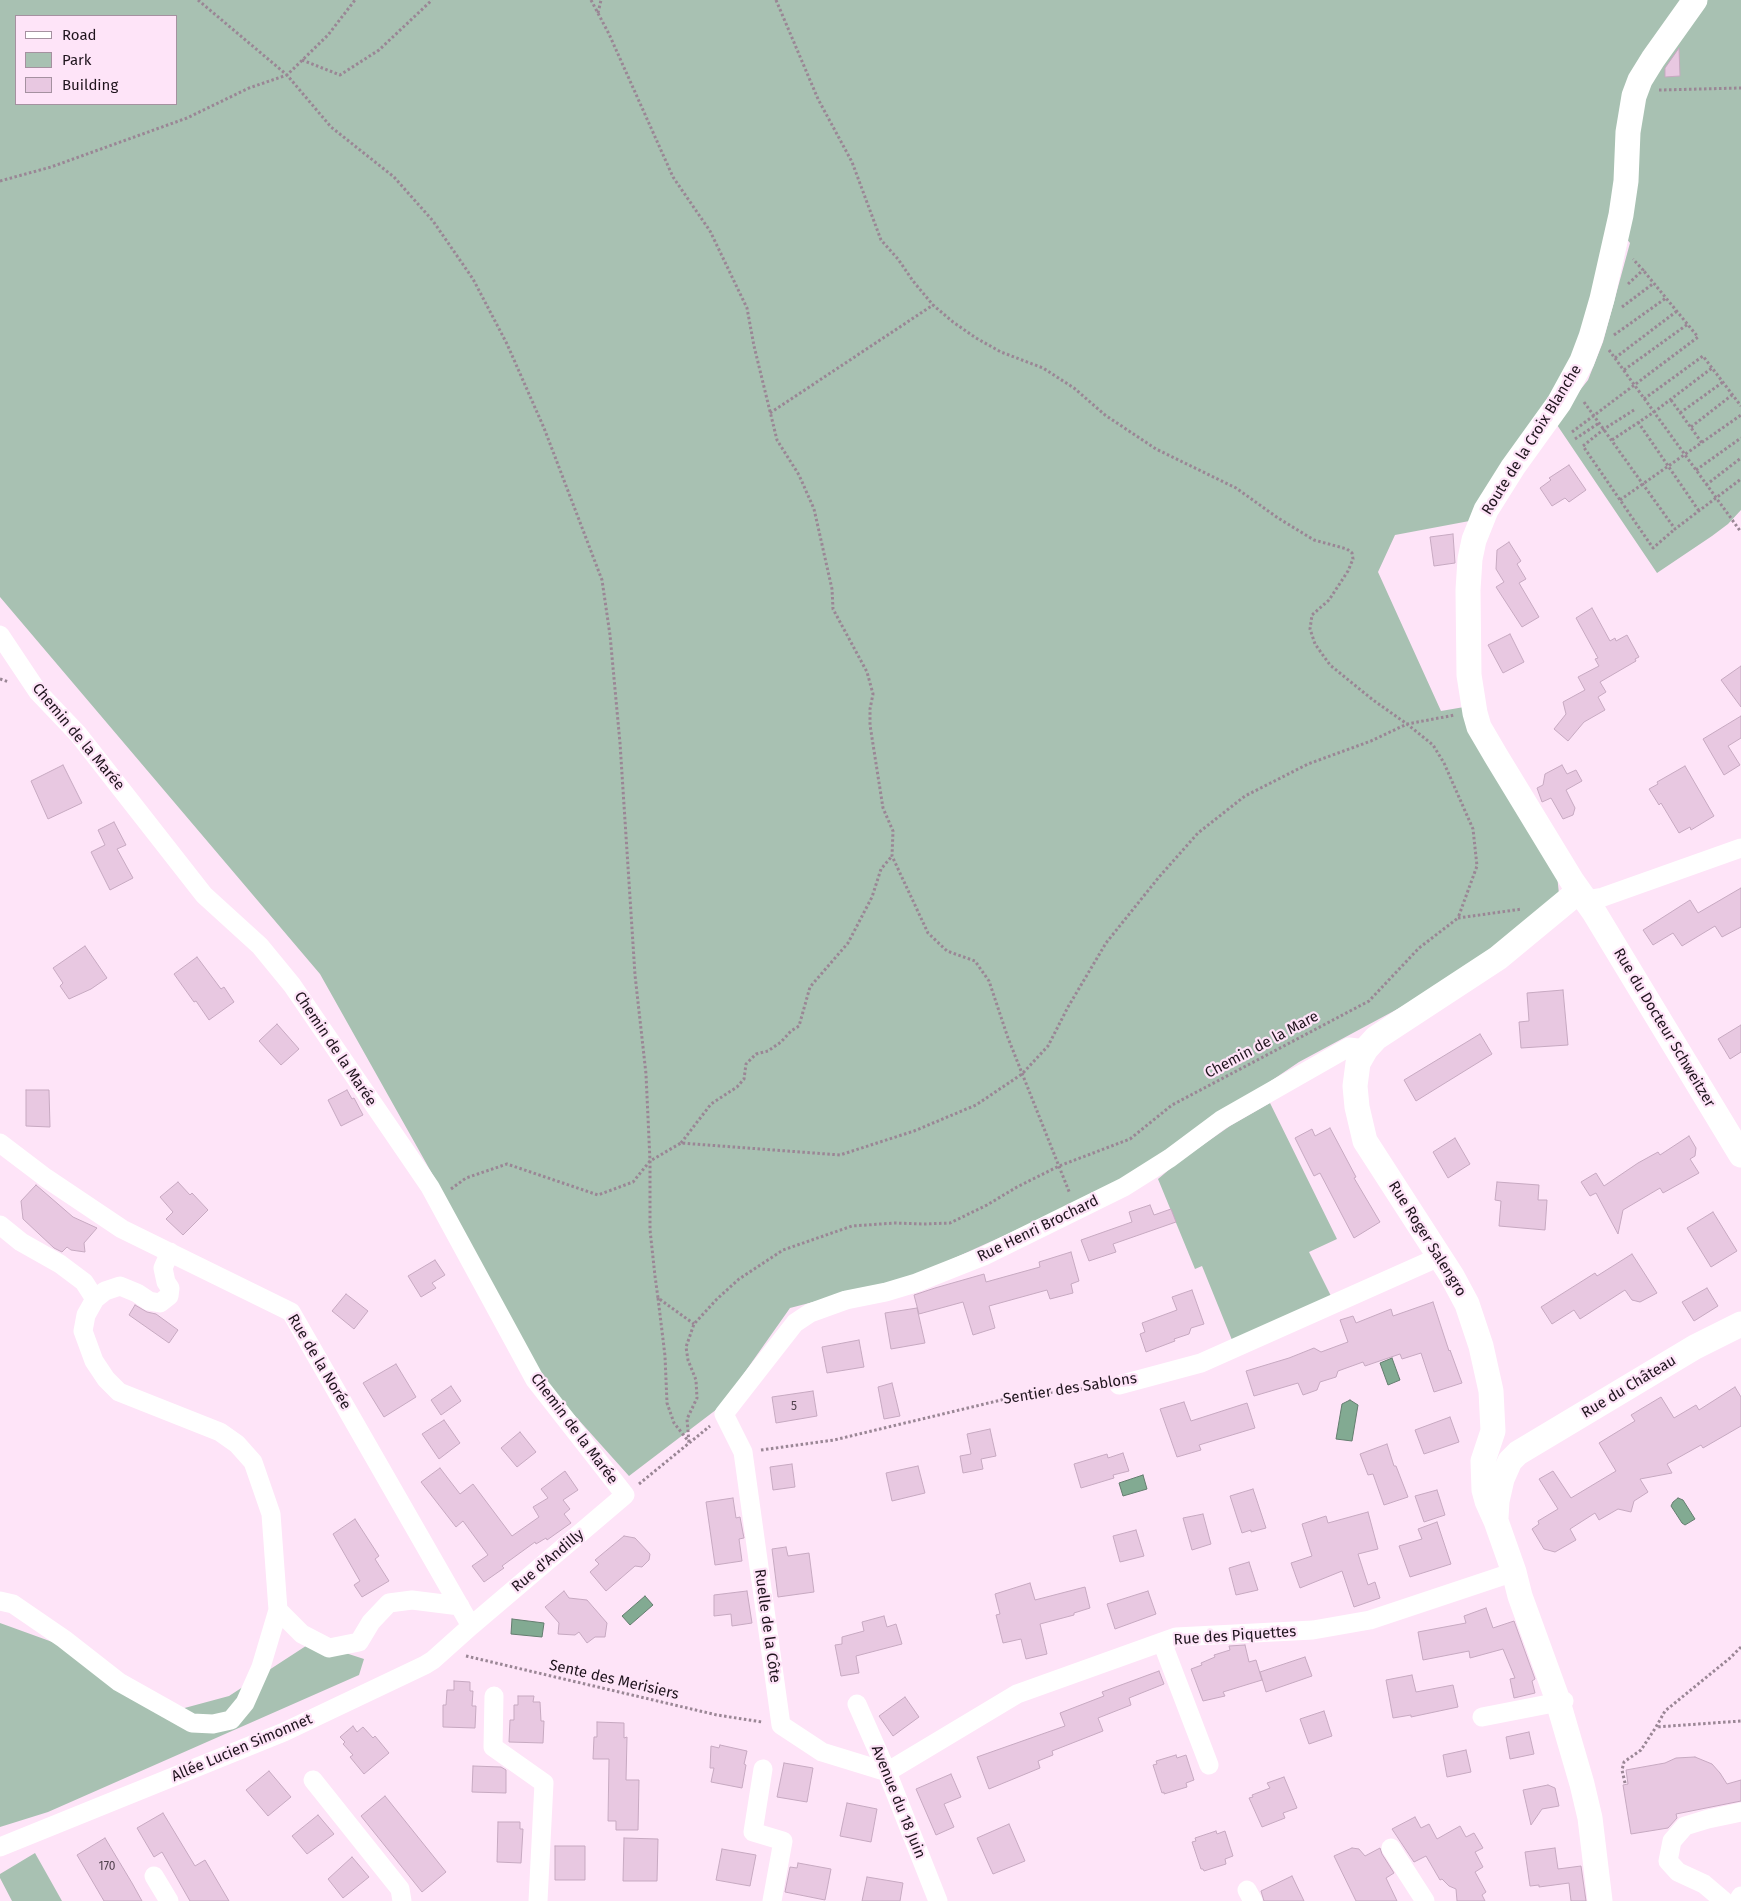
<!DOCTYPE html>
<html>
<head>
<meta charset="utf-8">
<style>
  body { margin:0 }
  #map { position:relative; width:1741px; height:1901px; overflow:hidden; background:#fee4f8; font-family:"Fira Sans",sans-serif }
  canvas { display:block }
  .legend { position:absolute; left:15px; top:15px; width:162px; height:90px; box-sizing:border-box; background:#fee4f8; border:1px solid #a591a0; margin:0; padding:6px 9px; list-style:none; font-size:15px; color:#1f141d }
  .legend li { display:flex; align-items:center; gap:10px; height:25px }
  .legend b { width:25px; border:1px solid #a591a0 }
</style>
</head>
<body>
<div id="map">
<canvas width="1741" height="1901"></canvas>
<ul class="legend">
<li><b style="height:6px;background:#fff"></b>Road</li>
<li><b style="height:14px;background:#a8c1b2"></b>Park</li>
<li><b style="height:14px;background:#e8c8e1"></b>Building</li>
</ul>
</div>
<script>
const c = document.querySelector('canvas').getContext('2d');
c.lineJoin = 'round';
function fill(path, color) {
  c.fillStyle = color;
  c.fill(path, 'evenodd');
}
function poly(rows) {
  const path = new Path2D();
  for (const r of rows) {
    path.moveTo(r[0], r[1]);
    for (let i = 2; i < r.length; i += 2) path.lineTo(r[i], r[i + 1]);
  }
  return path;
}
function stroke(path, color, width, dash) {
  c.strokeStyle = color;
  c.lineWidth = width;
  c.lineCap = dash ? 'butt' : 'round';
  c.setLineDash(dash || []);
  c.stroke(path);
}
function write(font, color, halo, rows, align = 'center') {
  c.font = font + ' "Fira Sans",sans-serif';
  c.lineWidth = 4.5;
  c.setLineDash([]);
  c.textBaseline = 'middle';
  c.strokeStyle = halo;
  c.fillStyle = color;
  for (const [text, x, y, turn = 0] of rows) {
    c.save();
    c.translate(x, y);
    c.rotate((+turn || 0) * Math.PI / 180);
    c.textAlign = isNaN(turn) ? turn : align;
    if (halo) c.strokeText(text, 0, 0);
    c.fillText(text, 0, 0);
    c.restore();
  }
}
fill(poly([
  [0,0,1741,0,1741,510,1728,524,1712,536,1657,573,1555,422,1588,380,1603,342,1630,243,1621,232,1578,367,1480,519,1395,535,1378,572,1441,711,1470,706,1557,875,1559,894,1485,962,1299,1062,1120,1183,917,1275,790,1308,721,1406,629,1476,541,1378,448,1202,320,974,0,597],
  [16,16,176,16,176,104,16,104],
  [1270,1103,1337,1239,1309,1252,1333,1300,1232,1340,1202,1266,1195,1269,1158,1179,1177,1163,1230,1126],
  [0,1623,102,1660,166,1713,229,1696,312,1642,364,1659,359,1675,48,1812,0,1827],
  [35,1853,62,1901,12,1901,0,1878,0,1874]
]), '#a8c1b2');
const water = poly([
  [1392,1358,1400,1380,1388,1385,1380,1363,1392,1358],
  [1350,1400,1358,1405,1352,1441,1336,1439,1342,1404,1350,1400],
  [1143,1475,1147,1489,1123,1496,1119,1483,1143,1475],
  [1678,1498,1683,1500,1695,1519,1685,1525,1682,1523,1671,1506,1673,1502,1678,1498],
  [645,1596,653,1605,630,1625,622,1616,645,1596],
  [512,1619,544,1623,542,1637,511,1634,512,1619]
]);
fill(water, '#82aa92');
stroke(water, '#647d6f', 1);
const building = poly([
  [1679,48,1680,76,1665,77,1665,68,1679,48],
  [1569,465,1586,490,1569,502,1565,498,1552,506,1540,488,1551,480,1549,478,1569,465],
  [1453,534,1455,563,1434,566,1430,537,1453,534],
  [1509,542,1521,561,1517,564,1526,579,1519,583,1539,617,1522,627,1496,587,1504,582,1496,569,1497,550,1509,542],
  [1592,608,1610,641,1615,638,1616,641,1627,635,1639,657,1635,659,1636,661,1600,682,1606,692,1598,697,1605,710,1584,722,1568,741,1554,729,1566,714,1563,702,1585,690,1578,677,1599,666,1595,659,1598,658,1576,618,1592,608],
  [1510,634,1524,662,1503,673,1488,645,1510,634],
  [1741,666,1741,707,1721,680,1741,666],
  [1741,716,1741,738,1728,746,1740,765,1724,775,1703,739,1741,716],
  [63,765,82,803,48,819,31,781,63,765],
  [1562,765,1567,774,1576,770,1582,781,1566,790,1575,808,1573,815,1563,819,1551,798,1542,802,1537,788,1543,785,1545,774,1562,765],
  [1685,766,1714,816,1691,830,1690,827,1679,833,1661,803,1659,805,1649,789,1658,784,1657,782,1685,766],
  [114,822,126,845,117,849,133,878,110,890,91,852,105,845,98,830,114,822],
  [1741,888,1741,927,1722,937,1715,926,1682,946,1673,933,1653,945,1643,930,1690,900,1698,913,1741,888],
  [85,946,107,978,91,989,69,999,60,986,63,983,53,968,85,946],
  [197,957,221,989,224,987,234,1002,209,1020,196,1001,194,1002,174,974,197,957],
  [1563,990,1568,1045,1521,1048,1519,1022,1529,1021,1527,993,1563,990],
  [277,1024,299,1049,281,1065,259,1041,277,1024],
  [1741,1025,1741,1052,1730,1059,1718,1039,1741,1025],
  [1480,1034,1492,1054,1416,1101,1404,1080,1480,1034],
  [26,1090,49,1090,50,1127,26,1126,26,1090],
  [347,1090,352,1099,354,1098,363,1115,341,1126,328,1100,347,1090],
  [1330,1128,1356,1177,1354,1178,1380,1222,1354,1238,1320,1173,1314,1176,1295,1138,1312,1129,1315,1136,1330,1128],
  [1689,1136,1696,1148,1695,1156,1690,1159,1699,1173,1663,1193,1660,1188,1623,1210,1618,1234,1596,1193,1590,1196,1581,1182,1596,1173,1604,1186,1638,1163,1658,1152,1660,1155,1689,1136],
  [1455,1138,1470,1164,1448,1178,1433,1152,1455,1138],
  [178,1182,190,1195,192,1193,208,1210,183,1235,166,1219,173,1212,160,1197,178,1182],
  [1497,1182,1539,1185,1538,1200,1547,1200,1545,1230,1499,1226,1501,1201,1495,1200,1497,1182],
  [36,1185,73,1217,97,1228,84,1243,85,1252,71,1250,67,1247,62,1252,54,1248,23,1219,21,1201,36,1185],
  [1150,1205,1154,1215,1171,1209,1176,1222,1113,1244,1116,1252,1089,1261,1081,1240,1132,1222,1129,1212,1150,1205],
  [1713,1212,1737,1251,1711,1267,1687,1228,1713,1212],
  [1071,1252,1079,1281,1071,1284,1073,1293,1050,1299,1047,1290,989,1306,995,1328,973,1335,963,1302,919,1314,914,1295,935,1288,984,1274,986,1282,1040,1267,1039,1262,1071,1252],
  [1632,1254,1657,1293,1640,1302,1632,1300,1625,1290,1580,1319,1574,1310,1552,1324,1541,1307,1595,1273,1597,1276,1632,1254],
  [435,1260,445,1275,432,1283,436,1288,421,1297,408,1276,435,1260],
  [1707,1288,1718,1306,1694,1321,1682,1302,1707,1288],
  [1192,1290,1204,1324,1191,1328,1189,1334,1174,1339,1175,1341,1146,1352,1140,1334,1145,1332,1142,1323,1177,1310,1172,1297,1192,1290],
  [346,1294,368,1311,354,1329,332,1311,346,1294],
  [1433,1302,1449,1351,1450,1350,1462,1383,1434,1392,1421,1353,1402,1359,1400,1354,1365,1366,1363,1362,1338,1371,1336,1377,1320,1382,1317,1390,1303,1395,1298,1383,1254,1396,1246,1371,1289,1358,1314,1348,1321,1352,1348,1342,1340,1320,1353,1316,1356,1323,1391,1309,1393,1316,1433,1302],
  [135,1305,147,1312,156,1314,178,1330,169,1343,129,1315,135,1305],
  [917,1308,925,1343,891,1349,885,1313,917,1308],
  [859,1340,864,1367,827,1373,822,1347,859,1340],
  [396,1364,416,1397,384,1417,363,1383,396,1364],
  [892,1383,900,1416,884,1419,878,1387,892,1383],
  [451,1386,461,1401,441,1415,431,1400,451,1386],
  [1735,1387,1741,1397,1741,1426,1703,1448,1701,1445,1667,1464,1672,1473,1640,1479,1648,1492,1634,1501,1631,1512,1618,1509,1599,1520,1595,1513,1570,1529,1576,1540,1555,1552,1544,1549,1532,1529,1539,1524,1538,1521,1558,1509,1539,1479,1553,1471,1571,1498,1616,1471,1599,1443,1635,1421,1631,1415,1661,1397,1674,1418,1696,1405,1699,1410,1735,1387],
  [813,1391,817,1416,776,1423,772,1397,813,1391],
  [1184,1402,1191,1421,1247,1403,1255,1428,1199,1445,1201,1450,1177,1457,1160,1409,1184,1402],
  [1450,1417,1459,1442,1424,1454,1415,1430,1450,1417],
  [444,1420,460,1443,439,1459,422,1434,444,1420],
  [990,1429,996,1456,981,1459,983,1469,963,1473,960,1456,971,1454,967,1434,990,1429],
  [520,1432,536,1452,517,1467,501,1448,520,1432],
  [1387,1444,1394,1466,1396,1466,1408,1497,1384,1505,1373,1474,1368,1475,1360,1454,1387,1444],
  [1123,1453,1129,1471,1113,1475,1114,1478,1081,1488,1074,1464,1107,1454,1108,1458,1123,1453],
  [792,1464,795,1487,773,1490,770,1467,792,1464],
  [918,1466,925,1493,892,1501,886,1473,918,1466],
  [440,1468,460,1494,473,1484,512,1536,539,1517,533,1507,548,1498,541,1489,565,1471,578,1490,563,1500,570,1509,564,1514,571,1523,547,1540,546,1538,536,1544,535,1542,502,1566,504,1568,484,1582,472,1566,488,1555,463,1521,456,1527,421,1482,440,1468],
  [1253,1489,1266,1528,1251,1532,1251,1530,1242,1533,1230,1496,1253,1489],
  [1437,1490,1445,1515,1424,1522,1415,1496,1437,1490],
  [733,1498,736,1518,740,1517,743,1533,744,1538,739,1539,742,1561,715,1565,706,1502,733,1498],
  [1368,1512,1378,1549,1358,1554,1368,1585,1375,1582,1380,1598,1354,1607,1342,1571,1300,1588,1291,1563,1312,1556,1302,1524,1326,1516,1328,1523,1368,1512],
  [1203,1514,1211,1544,1192,1550,1183,1518,1203,1514],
  [355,1519,379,1556,375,1559,389,1581,362,1597,354,1585,360,1581,333,1534,355,1519],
  [1437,1522,1451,1564,1410,1577,1399,1546,1422,1539,1418,1529,1437,1522],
  [1136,1530,1144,1556,1120,1562,1113,1536,1136,1530],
  [624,1536,635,1538,650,1554,649,1560,642,1567,635,1566,606,1591,590,1572,599,1564,595,1560,624,1536],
  [786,1547,788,1556,809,1553,814,1592,778,1597,772,1549,786,1547],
  [1249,1562,1258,1590,1236,1595,1229,1568,1249,1562],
  [1030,1583,1035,1600,1085,1587,1090,1608,1074,1613,1074,1615,1040,1624,1047,1654,1026,1659,1021,1639,1003,1643,996,1615,1000,1614,995,1594,1030,1583],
  [564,1591,569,1598,587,1600,607,1623,605,1637,595,1637,587,1643,579,1632,575,1635,558,1634,559,1623,545,1607,564,1591],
  [747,1591,752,1623,732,1626,731,1614,714,1616,714,1595,747,1591],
  [1148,1591,1156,1614,1115,1629,1107,1604,1148,1591],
  [1486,1608,1493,1628,1514,1621,1535,1679,1532,1681,1535,1693,1514,1698,1510,1679,1515,1678,1503,1649,1470,1658,1469,1651,1423,1660,1418,1632,1466,1623,1464,1616,1486,1608],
  [884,1616,887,1627,896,1624,902,1644,856,1656,859,1673,841,1676,835,1645,842,1644,842,1637,864,1631,862,1622,884,1616],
  [1245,1645,1249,1662,1256,1660,1262,1680,1223,1692,1225,1696,1203,1701,1191,1669,1202,1665,1201,1663,1215,1657,1214,1655,1230,1650,1229,1646,1245,1645],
  [1305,1657,1312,1676,1266,1692,1260,1672,1305,1657],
  [1159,1671,1164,1684,1129,1698,1131,1705,1098,1718,1103,1731,1052,1751,1053,1755,1038,1761,1040,1768,989,1789,977,1757,1065,1726,1060,1713,1104,1696,1102,1692,1159,1671],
  [1412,1675,1416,1692,1453,1685,1458,1707,1411,1717,1411,1715,1393,1718,1386,1680,1412,1675],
  [454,1681,470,1682,470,1691,473,1691,472,1706,476,1706,475,1728,443,1727,443,1705,446,1705,447,1690,454,1690,454,1681],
  [518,1696,534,1696,533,1702,540,1702,541,1721,544,1721,543,1743,509,1742,510,1720,514,1720,514,1705,518,1705,518,1696],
  [905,1697,919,1717,893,1736,879,1716,905,1697],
  [1324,1711,1332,1736,1309,1744,1300,1719,1324,1711],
  [597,1722,624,1723,624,1738,627,1737,626,1780,639,1780,638,1830,616,1830,616,1821,608,1821,609,1759,593,1759,594,1737,597,1737,597,1722],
  [353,1726,357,1732,363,1727,373,1738,375,1736,389,1753,364,1774,350,1757,353,1755,343,1744,345,1742,340,1737,353,1726],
  [1529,1732,1534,1754,1510,1759,1506,1737,1529,1732],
  [720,1745,747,1751,744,1764,746,1765,742,1788,711,1782,714,1768,710,1768,711,1746,719,1748,720,1745],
  [1466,1750,1471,1772,1447,1777,1443,1755,1466,1750],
  [1176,1755,1177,1758,1186,1755,1194,1780,1186,1783,1187,1787,1164,1794,1164,1792,1162,1793,1153,1765,1157,1764,1156,1761,1176,1755],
  [1695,1757,1712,1764,1720,1773,1727,1784,1741,1780,1741,1801,1676,1814,1677,1818,1668,1828,1631,1834,1623,1785,1628,1784,1626,1770,1665,1763,1676,1758,1695,1757],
  [784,1763,813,1768,807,1802,777,1797,784,1763],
  [473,1766,501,1767,506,1770,506,1793,472,1792,473,1766],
  [269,1771,291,1797,268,1816,246,1790,269,1771],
  [951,1774,961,1797,944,1804,954,1827,936,1835,916,1789,951,1774],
  [1284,1777,1297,1808,1283,1813,1285,1818,1262,1827,1249,1798,1253,1797,1252,1795,1270,1788,1267,1783,1284,1777],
  [1548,1785,1555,1788,1559,1806,1542,1809,1531,1825,1523,1790,1548,1785],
  [385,1796,446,1872,422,1892,361,1816,385,1796],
  [847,1803,877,1809,871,1842,840,1836,847,1803],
  [163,1813,195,1866,205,1860,229,1901,190,1901,162,1852,154,1857,137,1828,163,1813],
  [318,1815,334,1834,307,1854,292,1836,318,1815],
  [1415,1817,1421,1828,1429,1824,1437,1839,1460,1826,1466,1837,1474,1833,1483,1848,1475,1852,1483,1867,1475,1872,1486,1892,1482,1895,1485,1901,1457,1901,1456,1889,1449,1886,1442,1879,1440,1880,1426,1856,1414,1862,1392,1829,1415,1817],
  [498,1822,520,1822,520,1829,523,1829,521,1863,497,1862,498,1822],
  [1009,1824,1025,1861,993,1874,977,1838,1009,1824],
  [1216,1831,1217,1834,1225,1831,1233,1856,1225,1859,1226,1864,1204,1871,1203,1869,1201,1869,1192,1842,1196,1841,1195,1838,1216,1831],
  [105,1838,132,1883,142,1901,104,1901,77,1855,105,1838],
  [624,1838,658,1839,657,1881,623,1881,624,1838],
  [555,1846,585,1846,585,1880,555,1880,555,1846],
  [1352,1848,1359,1849,1365,1856,1380,1848,1382,1854,1394,1873,1386,1878,1397,1901,1356,1901,1334,1856,1352,1848],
  [1555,1848,1558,1869,1581,1866,1586,1901,1571,1901,1569,1883,1539,1887,1539,1885,1530,1886,1525,1852,1555,1848],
  [722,1849,756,1855,750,1886,716,1880,722,1849],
  [352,1857,369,1877,343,1898,328,1879,352,1857],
  [798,1863,831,1869,825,1900,785,1892,790,1867,797,1868,798,1863],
  [1292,1876,1304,1901,1264,1901,1261,1891,1292,1876],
  [867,1877,903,1883,900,1901,862,1901,867,1877]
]);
fill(building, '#e8c8e1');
stroke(building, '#c7a9c1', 1);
stroke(poly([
  [198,0,287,75,331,127,394,177,433,221,473,279,507,344,544,428,602,580,610,635,620,743,635,975,646,1074,650,1161,650,1230,655,1276,658,1298,694,1324],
  [591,0,609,34,673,177,710,231,747,308,754,346,777,440,799,475,814,509,832,589,833,609,867,672,873,694,870,709,870,725,883,808,893,831,892,856,928,933,947,951,975,961,989,981,1008,1038,1070,1194],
  [776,0,818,99,852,162,881,240,898,259,913,281,933,305,953,322,976,338,1001,352,1043,368,1074,388,1105,415,1156,449,1236,488,1278,518,1314,540,1347,549,1352,553,1353,559,1348,571,1329,600,1312,615,1310,629,1315,644,1330,665,1373,700,1407,724,1433,745,1444,763,1473,829,1477,866,1458,918],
  [598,13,601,0],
  [302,60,340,75,379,50,432,0],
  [1659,90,1741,88],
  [0,181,51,167,187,118,249,88,287,75,328,35,355,0],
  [1628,284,1643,270,1633,259],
  [1622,307,1654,283],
  [1614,335,1666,298],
  [1609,350,1741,532],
  [1615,358,1677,311],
  [1624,370,1688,324],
  [1644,399,1703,356,1741,406],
  [1671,400,1702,443],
  [1584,402,1675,529,1741,479],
  [1634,410,1604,429,1583,446,1653,548,1675,529],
  [770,413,933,305],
  [1680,413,1723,382],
  [1638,422,1699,511],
  [1691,427,1732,395],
  [1572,432,1698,337,1643,270],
  [1575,439,1599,423],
  [1612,440,1654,412,1712,368],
  [1696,470,1741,438],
  [1706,485,1741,458],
  [1620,500,1741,415],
  [0,679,9,682],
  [1458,918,1522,909],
  [681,1143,711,1104,737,1087,744,1079,746,1064,756,1054,768,1051,781,1042,791,1031,799,1026,810,987,848,943,872,897,881,869,892,856],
  [451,1189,466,1178,507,1164,598,1195,633,1182,650,1161,681,1143,840,1155,914,1131,976,1105,1022,1074,1048,1046,1068,1007,1106,943,1159,877,1198,833,1245,796,1308,764,1371,741,1407,724,1455,715],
  [658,1298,665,1356,667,1403,674,1423,689,1442],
  [689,1442,687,1419,697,1398,696,1380,688,1360,686,1347,694,1324,717,1299,739,1279,783,1250,852,1226,895,1223,924,1224,950,1223,987,1205,1017,1187,1059,1166,1130,1139,1172,1105,1369,1001,1419,948,1458,918],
  [761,1450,834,1440,1018,1396,1101,1387],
  [639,1484,710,1426],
  [1741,1647,1730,1658,1665,1711,1656,1727,1741,1721],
  [466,1656,717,1715,762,1722],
  [1625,1783,1622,1770,1624,1762,1641,1750,1656,1727]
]), '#9a8695', 3, [2.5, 2.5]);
stroke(poly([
  [0,635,38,692,78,734,204,895,260,946,292,985,430,1187,535,1380,625,1495,471,1626,433,1660,425,1665,284,1732,0,1847],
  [1586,900,1603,897,1741,848],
  [0,1143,46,1178,122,1229,291,1312,471,1626],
  [0,1225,21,1242,60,1264,84,1282,95,1299],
  [1119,1385,1201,1363,1439,1257],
  [0,1601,13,1604,64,1639,119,1682,192,1723,213,1724,231,1720,245,1703,261,1667,278,1610,271,1514,253,1462,237,1444,220,1432,119,1392,106,1379,94,1361,83,1331,86,1315,95,1299,105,1291,120,1286,137,1293,149,1301,160,1303,169,1296,170,1288,166,1282,163,1268,170,1252],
  [278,1610,302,1634,329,1648,359,1642,371,1622,389,1603,412,1600,460,1606],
  [1162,1642,1209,1765],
  [494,1696,493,1747,544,1783,538,1901],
  [857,1704,887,1772,938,1901],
  [1482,1717,1564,1701],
  [763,1769,753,1832,783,1841,772,1901],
  [887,1772,822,1752,781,1725,743,1452,724,1414,795,1323,810,1313,846,1300,886,1292,916,1283,984,1256,1124,1187,1170,1158,1221,1120,1349,1047,1366,1049],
  [887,1772,1017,1694,1176,1637,1313,1630,1370,1620,1514,1572],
  [313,1780,400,1889,402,1901],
  [1391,1848,1425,1901],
  [154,1876,169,1901],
  [1247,1890,1253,1901],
  [1724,1901,1704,1884,1678,1872,1668,1861,1672,1841,1685,1826,1708,1819,1741,1812],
  [1738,1901,1741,1896]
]), '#fff', 19);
stroke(poly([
  [1695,0,1653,59,1640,80,1634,96,1628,132,1626,181,1621,215,1602,299,1591,337,1582,361,1559,403,1513,467,1486,510,1474,540,1470,559,1468,590,1469,675,1475,713,1479,727,1496,756,1572,881,1594,912,1741,1155],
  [1579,891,1498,958,1376,1038,1366,1049,1358,1063,1355,1086,1357,1107,1365,1141,1452,1276,1467,1304,1481,1346,1491,1391,1493,1431,1483,1461,1484,1490,1487,1501,1496,1521,1514,1572,1520,1596,1556,1695,1582,1784,1590,1818,1600,1901],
  [1496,1518,1497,1501,1502,1479,1510,1461,1518,1453,1695,1347,1741,1324]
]), '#fff', 25);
write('12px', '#51414e', null, [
  ["5",794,1407],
  ["170",107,1867]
]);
write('15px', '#1f141d', '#fee4f8', [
  ["Route de la Croix Blanche",1532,440,-58],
  ["Chemin de la Marée",78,737,50],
  ["Rue du Docteur Schweitzer",1664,1028,59],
  ["Chemin de la Mare",1262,1045,-28],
  ["Chemin de la Marée",335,1049,56],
  ["Rue Henri Brochard",1038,1229,-26],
  ["Rue Roger Salengro",1427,1239,58],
  ["Rue de la Norée",319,1362,59],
  ["Rue du Château",1629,1387,-31],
  ["Sentier des Sablons",1070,1389,-9],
  ["Chemin de la Marée",574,1429,53],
  ["Rue d'Andilly",548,1561,-40],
  ["Ruelle de la Côte",767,1626,82],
  ["Rue des Piquettes",1235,1636,-4],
  ["Sente des Merisiers",614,1680,13],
  ["Allée Lucien Simonnet",242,1748,-23],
  ["Avenue du 18 Juin",898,1802,68]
]);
</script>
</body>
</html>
